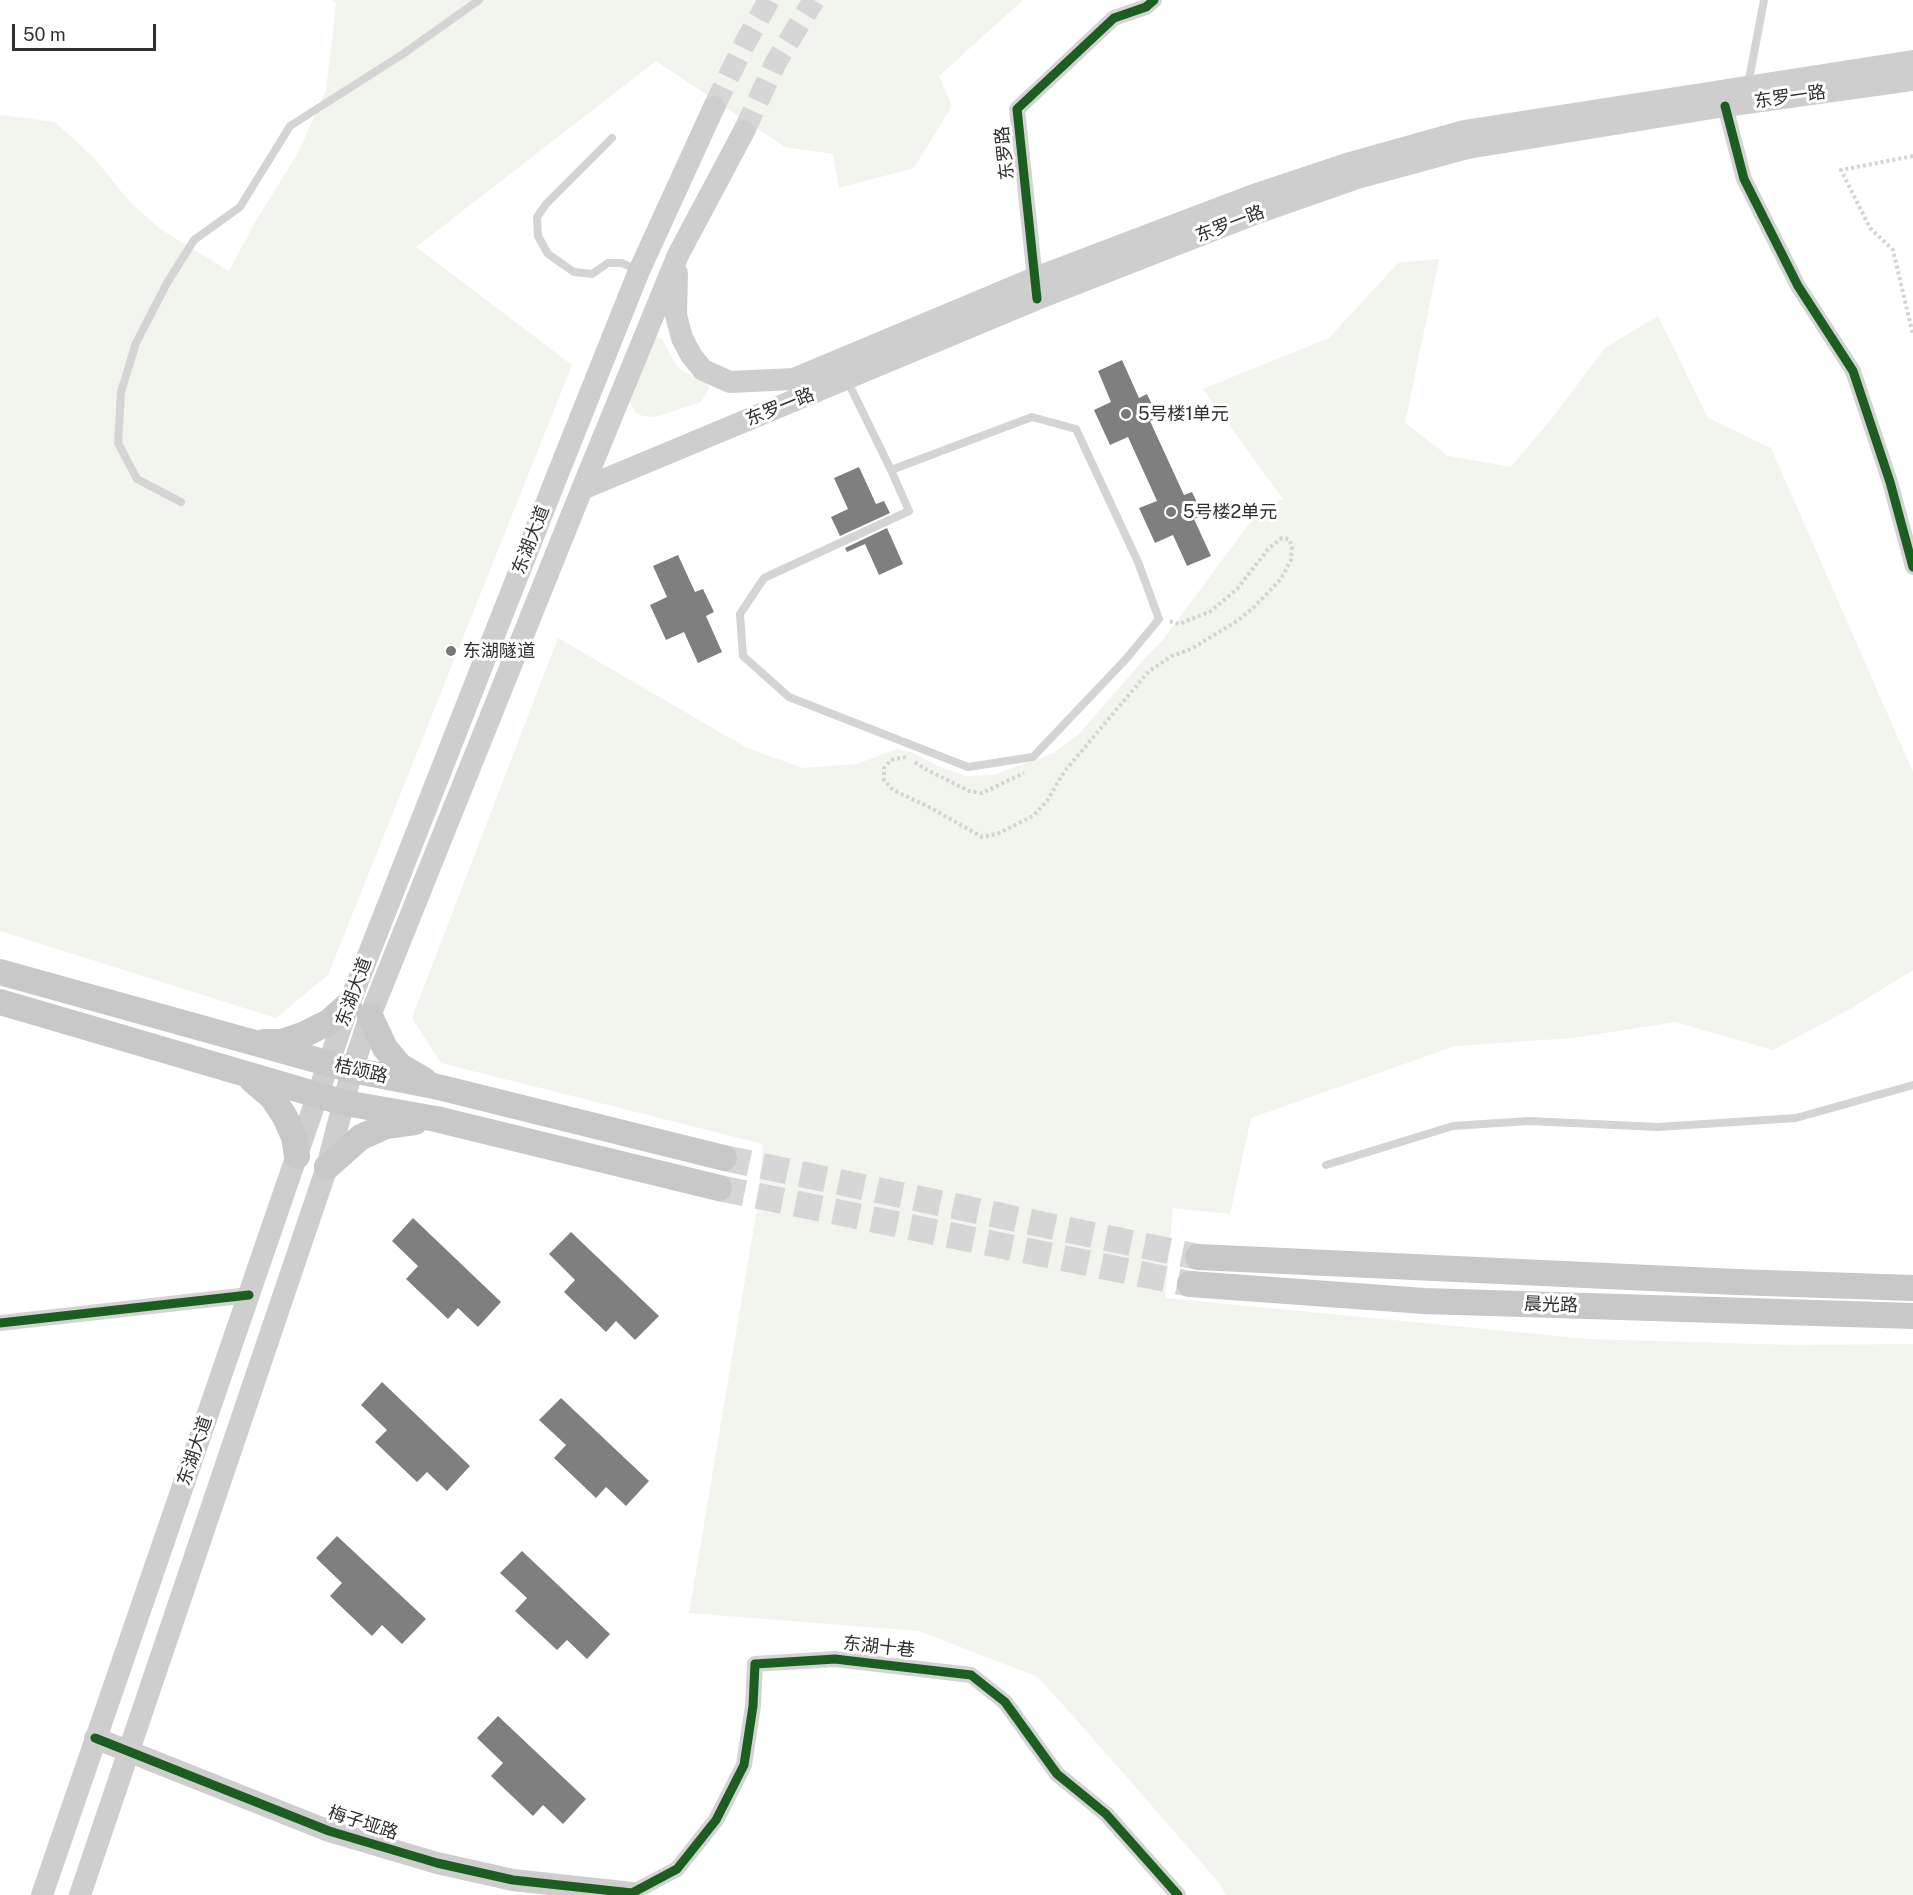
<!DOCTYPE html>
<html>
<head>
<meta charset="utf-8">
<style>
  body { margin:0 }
  #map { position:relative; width:1913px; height:1895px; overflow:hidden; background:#fff; font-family:"Public Sans",sans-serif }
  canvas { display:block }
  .scale { position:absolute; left:12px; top:24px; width:144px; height:27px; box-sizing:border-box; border:3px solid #303030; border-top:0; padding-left:8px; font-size:18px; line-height:21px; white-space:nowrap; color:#303030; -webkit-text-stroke:4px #fff; paint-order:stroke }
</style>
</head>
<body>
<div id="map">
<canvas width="1913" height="1895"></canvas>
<div class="scale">50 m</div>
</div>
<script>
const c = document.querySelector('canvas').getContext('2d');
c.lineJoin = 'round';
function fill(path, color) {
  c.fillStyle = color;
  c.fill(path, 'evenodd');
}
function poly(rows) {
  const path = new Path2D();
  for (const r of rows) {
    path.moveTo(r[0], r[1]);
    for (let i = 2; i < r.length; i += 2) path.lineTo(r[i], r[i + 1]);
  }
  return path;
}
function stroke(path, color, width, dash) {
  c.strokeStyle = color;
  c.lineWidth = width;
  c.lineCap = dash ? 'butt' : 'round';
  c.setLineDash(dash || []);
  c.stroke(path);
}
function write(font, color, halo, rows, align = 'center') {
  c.font = font + ' "Public Sans","Noto Sans SC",sans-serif';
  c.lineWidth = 6;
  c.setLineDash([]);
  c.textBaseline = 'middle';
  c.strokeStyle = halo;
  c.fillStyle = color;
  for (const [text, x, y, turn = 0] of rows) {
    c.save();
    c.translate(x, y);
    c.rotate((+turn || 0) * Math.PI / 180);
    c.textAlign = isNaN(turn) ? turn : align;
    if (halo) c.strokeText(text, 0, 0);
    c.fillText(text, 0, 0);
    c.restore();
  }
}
fill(poly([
  [332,0,1023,0,939,76,952,106,914,168,839,188,833,154,785,147,656,61,416,247,572,365,328,975,276,1018,0,931,0,115,55,122,94,158,130,202,160,229,229,271,254,224,298,153,326,90,336,4],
  [1439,259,1405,423,1448,456,1511,467,1553,417,1605,348,1658,316,1708,418,1771,448,1913,772,1913,970,1850,1009,1773,1050,1675,1022,1573,1038,1455,1046,1251,1118,1230,1214,1173,1208,1165,1298,1588,1339,1794,1345,1913,1344,1913,1895,1226,1895,1220,1884,1111,1759,1038,1677,919,1631,689,1613,757,1209,763,1144,441,1063,412,1018,558,638,747,748,803,768,857,764,896,749,911,752,940,767,966,776,993,775,1054,753,1079,734,1145,658,1162,641,1260,509,1283,499,1203,389,1329,338,1398,263],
  [654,335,663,340,674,362,681,370,705,382,710,387,701,402,655,417,643,416,635,412,626,395]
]), '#f1f5ed');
fill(poly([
  [1122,360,1139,398,1147,394,1158,417,1150,421,1184,495,1192,492,1203,515,1194,519,1211,556,1187,566,1173,535,1155,543,1139,508,1157,501,1128,437,1110,445,1094,410,1111,402,1098,371],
  [859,467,876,504,884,501,890,513,840,536,831,517,848,509,834,478],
  [887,528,903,564,879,575,865,544,847,552,845,548],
  [678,555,695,592,703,589,714,612,706,616,722,652,698,663,684,632,666,640,650,605,667,597,653,566],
  [413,1218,501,1302,478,1327,458,1308,448,1319,406,1279,418,1266,392,1241],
  [571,1232,659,1316,635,1340,616,1321,606,1332,564,1292,575,1280,549,1254],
  [382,1382,470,1466,447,1491,427,1472,417,1482,375,1442,387,1430,361,1405],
  [561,1398,649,1481,626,1506,606,1487,596,1498,554,1458,566,1445,539,1420],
  [337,1536,426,1619,402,1644,382,1625,372,1636,330,1596,342,1583,316,1558],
  [522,1551,610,1634,587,1659,567,1640,557,1650,515,1611,527,1598,500,1573],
  [498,1716,586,1799,563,1824,543,1805,533,1816,491,1776,503,1763,477,1738]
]), '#7f7f7f');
stroke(poly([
  [714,107,744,45,769,0],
  [744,131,776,62,814,0]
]), '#d6d6d6', 22, [22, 11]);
stroke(poly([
  [724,1158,1198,1257],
  [719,1188,1190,1284]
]), '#d6d6d6', 26, [26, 13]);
stroke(poly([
  [1913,156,1841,170,1870,228,1893,250,1913,335],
  [906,757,891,760,884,768,884,780,893,790,931,808,982,837,997,834,1033,816,1047,801,1064,772,1149,671,1172,656,1191,649,1237,621,1253,608,1281,579,1291,560,1292,547,1289,539,1282,538,1269,548,1237,589,1211,611,1179,624,1169,621],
  [915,762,927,770,969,791,982,793,1024,773]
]), '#d4d4d4', 4, [3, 3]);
stroke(poly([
  [1748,85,1764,0],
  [612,138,546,204,537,217,538,236,548,254,574,272,592,274,608,263,622,263,639,271],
  [847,380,891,470,909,511,764,578,740,614,743,656,789,697,968,767,1033,757,1126,659,1159,619,1138,562,1076,429,1032,417,891,470],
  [181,502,137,479,118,443,121,392,136,343,167,283,194,240,240,207,290,126,403,54,479,0],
  [1326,1165,1453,1126,1529,1121,1658,1127,1796,1118,1913,1085]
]), '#d4d4d4', 8);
stroke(poly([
  [1725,106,1744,179,1798,286,1853,371,1890,482,1913,567],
  [1036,289,1017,109,1114,18,1146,7,1154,0],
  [0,1323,249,1295],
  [632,1893,677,1869,716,1820,744,1765,753,1706,755,1664,835,1659,971,1675,1005,1702,1057,1774,1106,1814,1178,1895]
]), '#d4d4d4', 16);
stroke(poly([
  [677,273,676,315,682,338,691,355,703,370,730,382,794,379,1035,278,1251,196,1350,163,1464,131,1913,61],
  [582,489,1037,299,1257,213,1354,179,1468,148,1725,106,1913,80],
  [95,1738,329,1831,437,1863,513,1880,632,1893,632,1895],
  [42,1895,349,1004,555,481,639,271,714,107],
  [80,1895,327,1167,352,1070,370,1016,582,489,678,255,744,131]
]), '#cecece', 22);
stroke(poly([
  [0,972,352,1070,434,1086,724,1158],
  [0,1002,345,1103,436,1119,719,1188],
  [370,1016,385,1048,400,1066,424,1080],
  [264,1042,282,1042,305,1034,329,1022,349,1004],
  [252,1080,272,1097,285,1117,294,1137,297,1156],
  [327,1167,361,1137,386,1126,415,1122],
  [1198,1257,1736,1282,1913,1288],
  [1190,1284,1424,1301,1913,1316]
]), '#c8c8c8', 26);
stroke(poly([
  [1725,106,1744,179,1798,286,1853,371,1890,482,1913,567],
  [1037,299,1017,109,1114,18,1146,7,1154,0],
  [0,1323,249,1295],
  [95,1738,329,1831,437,1863,513,1880,632,1893],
  [632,1893,677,1869,716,1820,744,1765,753,1706,755,1664,835,1659,971,1675,1005,1702,1057,1774,1106,1814,1178,1895]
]), '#1b5e20', 9);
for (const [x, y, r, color] of [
  [1126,414,6,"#787878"],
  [1171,512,6,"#787878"],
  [451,651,6,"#787878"]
]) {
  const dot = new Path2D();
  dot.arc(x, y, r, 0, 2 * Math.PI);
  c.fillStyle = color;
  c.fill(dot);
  stroke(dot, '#fff', 2);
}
write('18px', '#303030', '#fff', [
  ["东罗一路",1790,97,-8],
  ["东罗路",1005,153,-96],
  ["东罗一路",1230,224,-21],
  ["东罗一路",780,407,-22],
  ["东湖大道",531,540,-69],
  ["东湖大道",354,992,-70],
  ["桔颂路",361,1071,13],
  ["晨光路",1551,1305,2],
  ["东湖大道",195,1451,-71],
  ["东湖十巷",879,1647,6],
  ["梅子垭路",363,1823,18]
]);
write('18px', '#303030', '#fff', [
  ["5号楼1单元",1138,414],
  ["5号楼2单元",1183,512],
  ["东湖隧道",463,651]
], 'left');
</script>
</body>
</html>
